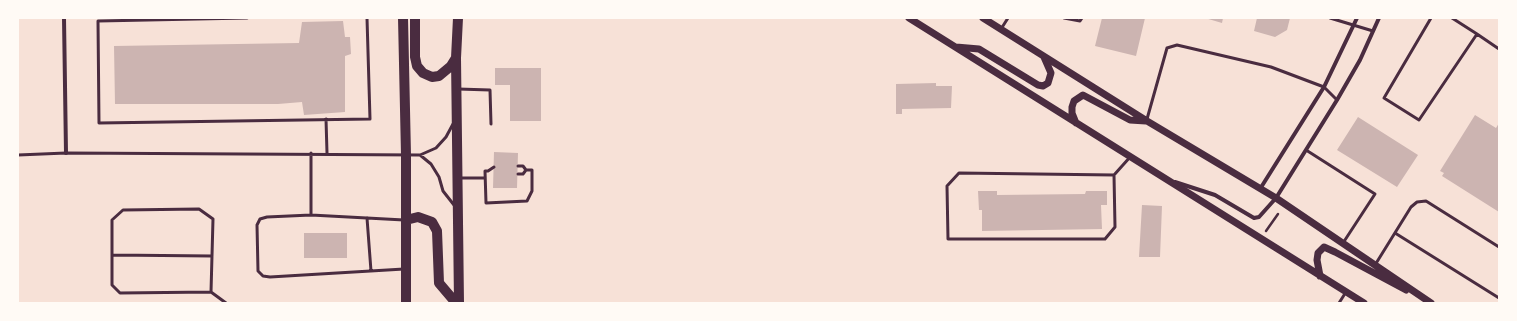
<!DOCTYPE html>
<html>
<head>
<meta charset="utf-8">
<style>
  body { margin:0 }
  #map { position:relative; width:1517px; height:321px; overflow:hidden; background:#f7e1d7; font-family:"Libre Baskerville",serif }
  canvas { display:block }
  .frame { position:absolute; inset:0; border:19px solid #fffaf5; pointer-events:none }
</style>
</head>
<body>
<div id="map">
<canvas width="1517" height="321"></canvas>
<div class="frame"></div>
</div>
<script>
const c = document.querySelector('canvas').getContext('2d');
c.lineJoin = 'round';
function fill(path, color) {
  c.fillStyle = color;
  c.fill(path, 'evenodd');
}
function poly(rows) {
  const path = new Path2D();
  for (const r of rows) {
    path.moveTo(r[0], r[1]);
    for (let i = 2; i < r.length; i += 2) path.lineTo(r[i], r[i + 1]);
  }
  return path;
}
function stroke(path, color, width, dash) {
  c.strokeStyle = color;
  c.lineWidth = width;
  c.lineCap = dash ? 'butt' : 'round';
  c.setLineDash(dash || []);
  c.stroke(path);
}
fill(poly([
  [1102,18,1145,18,1136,56,1095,46],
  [1205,18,1223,18,1222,23],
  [1257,18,1290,18,1287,30,1275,37,1254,31],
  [343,21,345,37,350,37,351,54,345,56,345,112,304,115,302,102,278,104,115,104,114,46,299,43,302,22],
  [495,68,541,68,541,121,510,121,510,85,495,85],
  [936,83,936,86,952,86,951,108,902,109,902,114,896,114,896,84],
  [1475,115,1496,128,1499,123,1499,212,1442,176,1444,173,1440,171],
  [1358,117,1418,155,1397,187,1337,150],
  [494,152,518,153,517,188,493,188],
  [978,191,997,191,997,195,1085,194,1086,191,1107,191,1107,205,1101,205,1102,229,982,231,982,210,979,210],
  [1142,205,1162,206,1160,257,1139,257],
  [304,233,347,233,347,258,304,258]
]), '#ccb4b1');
stroke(poly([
  [1266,231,1278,214]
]), '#4a2c40', 2.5);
stroke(poly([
  [247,18,98,21,99,123,370,119,367,18],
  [1064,18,1080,21,1082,18],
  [1330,18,1373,31],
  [1431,18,1384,98,1419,120,1477,34,1452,18],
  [1001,29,1008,18],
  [1477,34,1499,49],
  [458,89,490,90,491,124],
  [326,119,327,153],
  [1147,119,1167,48,1177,45,1271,67,1324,87,1337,100],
  [1306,150,1375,194,1343,243],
  [311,153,311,215],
  [18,155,66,153,420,155,436,148,446,137,453,124],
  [420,155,431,164,439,177,443,191,454,205],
  [518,166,523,166,526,170],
  [494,167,488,171,485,171,486,203,527,201,532,191,532,170,526,170,523,174,518,174],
  [1114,175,959,173,947,186,948,239,1105,239,1115,227,1114,175,1131,156],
  [459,178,485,178],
  [367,218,371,271],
  [1395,233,1499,298],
  [112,255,212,256],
  [1375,265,1411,207,1417,202,1426,201,1499,247],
  [404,269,270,277,263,276,258,271,257,225,260,219,267,217,311,215,404,220],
  [211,292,213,219,199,209,123,210,112,220,112,285,120,293,211,292,226,303],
  [1339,303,1346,292]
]), '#4a2c40', 3);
stroke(poly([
  [64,18,66,153],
  [1175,182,1215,195,1254,218,1259,217,1276,198,1337,100,1360,60,1379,18],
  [1260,189,1324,87,1357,18]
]), '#4a2c40', 4);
stroke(poly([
  [909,18,1364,303],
  [983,18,1147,121,1276,198,1431,303],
  [956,47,979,49,1038,85,1043,86,1048,83,1051,73,1044,57],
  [1076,123,1072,113,1072,107,1074,101,1083,95,1130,120,1146,121],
  [1320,276,1317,260,1318,253,1324,247,1335,252,1406,290]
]), '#4a2c40', 7);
stroke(poly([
  [403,18,406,155,406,303],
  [415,18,415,57,417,66,423,73,432,77,439,76,451,66,456,58],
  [458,18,456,58,459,303],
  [406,220,418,217,432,222,437,231,439,283,456,303]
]), '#4a2c40', 10);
</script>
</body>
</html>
